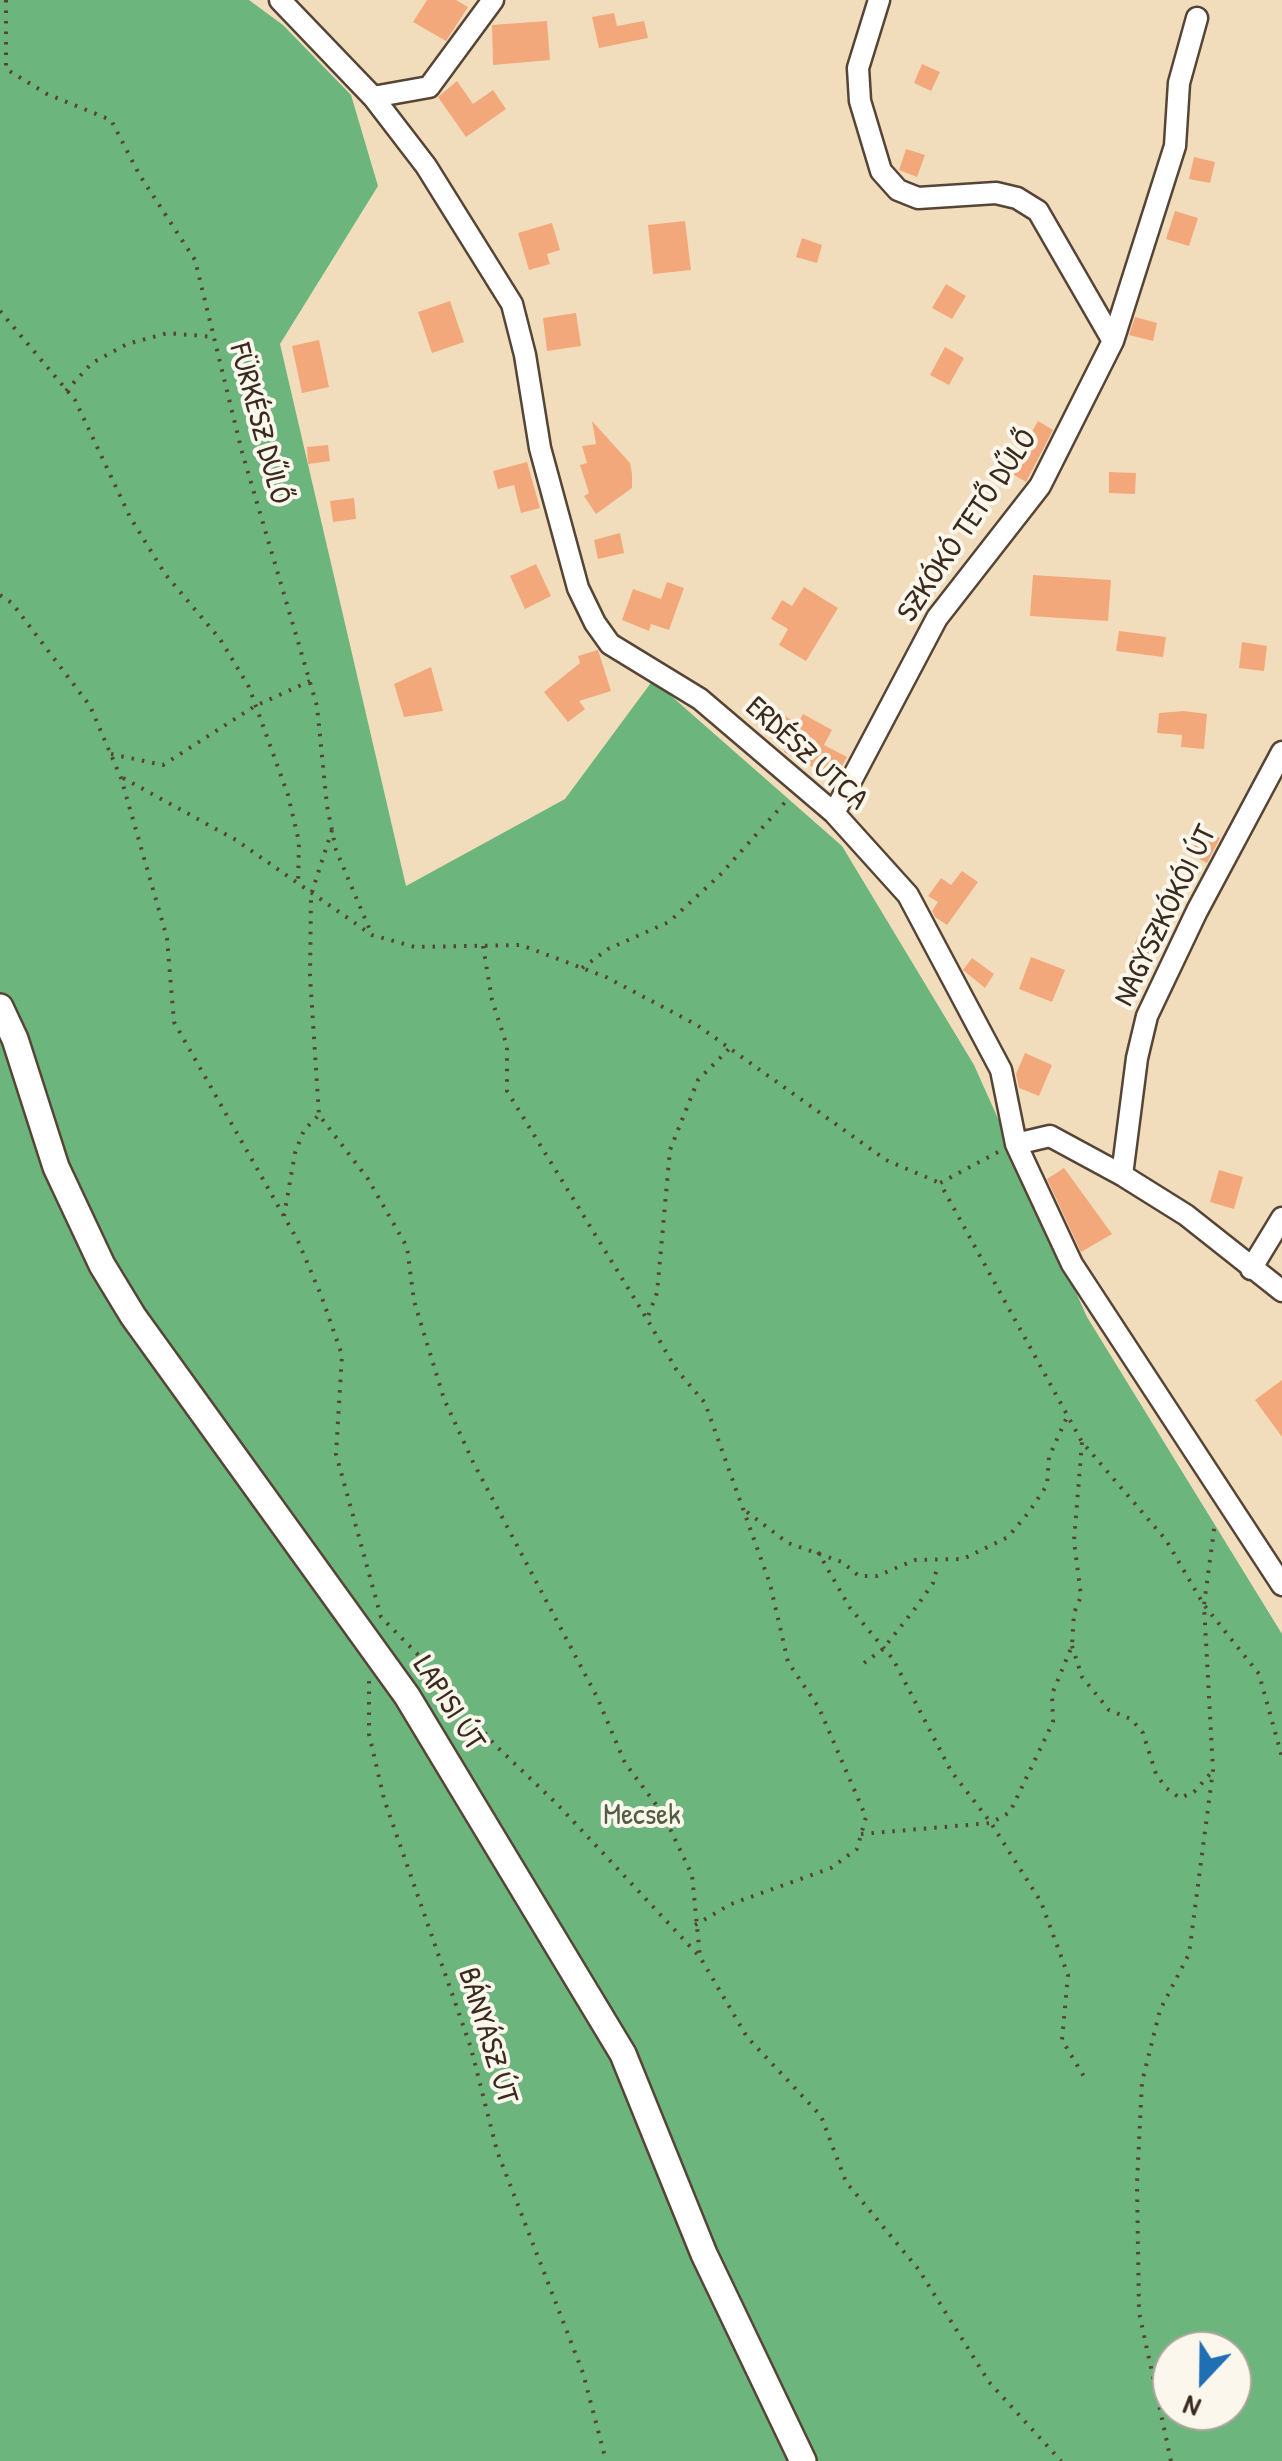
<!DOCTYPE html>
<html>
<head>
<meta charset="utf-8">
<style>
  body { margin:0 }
  #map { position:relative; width:1282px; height:2461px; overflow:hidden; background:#f1ddbc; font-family:"Patrick Hand",sans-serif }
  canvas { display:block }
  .north { position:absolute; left:1152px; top:2331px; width:100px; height:100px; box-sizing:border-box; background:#fbf7ec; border:2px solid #aea59a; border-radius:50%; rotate:202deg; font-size:28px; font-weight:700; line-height:40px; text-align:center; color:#3b2a1e }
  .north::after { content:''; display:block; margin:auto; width:35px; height:45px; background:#1f6fb2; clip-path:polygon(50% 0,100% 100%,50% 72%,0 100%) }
</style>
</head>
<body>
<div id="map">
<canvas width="1282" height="2461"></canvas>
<div class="north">N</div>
</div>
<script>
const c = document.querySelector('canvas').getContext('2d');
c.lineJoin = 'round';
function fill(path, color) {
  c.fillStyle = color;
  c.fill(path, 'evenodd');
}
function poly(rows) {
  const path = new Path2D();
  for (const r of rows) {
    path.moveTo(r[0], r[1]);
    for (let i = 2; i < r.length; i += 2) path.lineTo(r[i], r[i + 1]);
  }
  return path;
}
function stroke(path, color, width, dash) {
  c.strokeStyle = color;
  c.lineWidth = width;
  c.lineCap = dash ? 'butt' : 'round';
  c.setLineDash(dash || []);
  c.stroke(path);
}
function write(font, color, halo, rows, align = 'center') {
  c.font = font + ' "Patrick Hand",sans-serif';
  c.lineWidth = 8;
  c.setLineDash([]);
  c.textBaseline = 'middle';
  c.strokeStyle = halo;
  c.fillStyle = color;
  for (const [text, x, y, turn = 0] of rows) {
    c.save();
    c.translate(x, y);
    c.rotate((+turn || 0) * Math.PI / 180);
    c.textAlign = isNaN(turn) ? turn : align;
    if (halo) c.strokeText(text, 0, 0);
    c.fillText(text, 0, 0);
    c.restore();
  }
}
fill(poly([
  [0,0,249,0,283,25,351,95,378,186,280,344,406,886,565,799,653,680,842,846,974,1065,1087,1317,1282,1634,1282,2461,0,2461],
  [1172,2351,1232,2351,1232,2411,1172,2411]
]), '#6cb67e');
fill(poly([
  [427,0,456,0,468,7,446,41,413,22],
  [614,13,617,26,644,21,648,38,599,48,592,17],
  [547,21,550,60,493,65,492,25],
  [922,64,940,72,931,91,914,83],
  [457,81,473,104,493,90,506,109,466,137,438,97],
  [906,149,925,155,917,177,899,170],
  [1194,157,1215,162,1210,183,1189,179],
  [1175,211,1198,218,1189,246,1166,239],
  [685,221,691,270,653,274,648,225],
  [552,223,560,250,547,254,550,264,529,270,518,233],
  [802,238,822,245,817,263,796,257],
  [946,284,966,296,952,319,932,308],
  [450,301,464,342,432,353,418,312],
  [576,313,581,346,547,351,543,318],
  [1135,317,1157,323,1153,341,1129,335],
  [319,340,329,387,302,393,292,346],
  [945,347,964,358,949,385,930,375],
  [592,421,630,463,632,474,632,488,596,514,584,496,589,493,580,465,587,463,582,446,596,444],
  [1038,421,1053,430,1026,482,1009,472],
  [328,445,330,461,308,464,307,447],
  [527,462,540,508,521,513,514,485,498,489,493,471],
  [1109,472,1136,473,1135,494,1109,493],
  [354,498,356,519,333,522,330,501],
  [620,533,624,553,598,559,594,540],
  [536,564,551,596,525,609,510,576],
  [1033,575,1111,580,1108,621,1030,616],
  [667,582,684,588,669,630,651,624,649,631,622,620,633,589,661,599],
  [804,587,838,608,806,661,779,645,788,629,771,619,782,600,792,606],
  [1119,631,1166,637,1163,657,1116,651],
  [1242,642,1267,646,1264,671,1239,668],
  [598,650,611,691,579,701,585,709,568,722,544,692,580,663,578,656],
  [431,667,443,711,404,717,394,684],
  [759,695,797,725,803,714,832,730,824,745,847,757,835,779,784,752,786,747,744,714],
  [1184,711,1207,714,1204,749,1181,747,1182,735,1157,733,1159,713],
  [1203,829,1220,838,1207,863,1190,854],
  [962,871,978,882,947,925,935,917,932,911,938,902,928,896,941,878,951,885],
  [1137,938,1158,945,1149,970,1128,962],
  [1031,957,1065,970,1052,1002,1019,989],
  [972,958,994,974,985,988,963,970],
  [1025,1053,1052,1065,1039,1096,1019,1088,1016,1074],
  [1064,1168,1112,1234,1081,1252,1047,1179],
  [1219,1170,1243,1177,1234,1209,1210,1202],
  [1282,1380,1282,1437,1255,1400]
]), '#f3a87b');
const minor = poly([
  [280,0,373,97,426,166,512,304,525,355,540,448,578,588,595,623,610,644,700,699,834,813,908,895,1001,1070,1016,1144,1072,1264,1282,1585],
  [373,97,429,87,493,0],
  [1113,341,1175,146,1179,83,1197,18],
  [834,813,937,618,1040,486,1113,341,1038,211,1017,198,996,193,918,198,898,190,881,171,860,101,858,68,879,0],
  [1016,1144,1050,1136,1122,1175,1186,1215,1282,1291],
  [1122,1175,1137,1058,1147,1016,1197,911,1282,752],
  [1251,1269,1282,1218]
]);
const tertiary = poly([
  [0,1007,15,1039,56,1167,102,1265,133,1316,407,1696,623,2054,704,2254,803,2461]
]);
stroke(minor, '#564536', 25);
stroke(tertiary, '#564536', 30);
stroke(poly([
  [6,0,6,69,47,94,111,120,139,174,195,260,242,452,317,706,327,806,336,850,372,935],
  [0,311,75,400,130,517,165,574,220,639,249,687,288,795,299,842,298,886],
  [66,391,92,363,127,344,168,333,213,337],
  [0,595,12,603,90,706,121,778,167,938,174,1022,298,1241,321,1295,342,1355,336,1454,381,1617,440,1677,493,1743,558,1805,700,1957,747,2037,821,2116,846,2182,919,2270,989,2382,1061,2461],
  [111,754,163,765,255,706,310,681],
  [123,778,236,840,372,935,415,947,521,945,606,977,697,1025,886,1160,940,1183],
  [332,830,311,895,310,976,319,1115,368,1179,407,1247,414,1301,444,1399,473,1462,597,1697,625,1763,663,1814,692,1875,700,1957],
  [483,946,492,1000,507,1046,507,1091,647,1319],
  [582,968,608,949,669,922,720,875,788,799],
  [998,1152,940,1183,1082,1442,1166,1540,1204,1605,1259,1674,1282,1757],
  [284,1216,295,1153,304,1130,319,1115],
  [747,1512,788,1543,842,1562,859,1576,877,1576,915,1560,963,1559,1008,1537,1029,1512,1047,1485,1049,1457,1067,1417],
  [818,1552,850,1608,893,1659,951,1771,991,1823,1041,1902,1068,1975,1062,2040,1086,2080],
  [1072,1646,1082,1677,1109,1710,1131,1719,1143,1733,1156,1774,1166,1788,1180,1798,1194,1792,1211,1773],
  [864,1663,883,1649,917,1606,933,1583,938,1565],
  [369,1681,369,1734,384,1799,471,2048,497,2151,583,2373,606,2461],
  [861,1834,991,1823,1010,1812,1053,1722,1052,1694,1072,1646,1074,1613,1081,1596,1074,1541,1082,1442],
  [695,1925,731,1904,831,1868,857,1849,866,1817,819,1708,788,1662,770,1584,705,1403,676,1369,647,1319,657,1293,670,1150,698,1080,730,1048],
  [1171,2461,1139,2312,1137,2183,1142,2082,1160,2010,1189,1954,1213,1770,1204,1605,1215,1522]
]), '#564536', 4, [2.5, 8]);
stroke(minor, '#fff', 20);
stroke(tertiary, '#fff', 25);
write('30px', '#3b2a1e', '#fbf7ec', [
  ["FÜRKÉSZ DŰLŐ",259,424,75],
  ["SZKÓKÓ TETŐ DŰLŐ",968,526,-56],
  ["ERDÉSZ UTCA",806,754,42],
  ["NAGYSZKÓKÓI ÚT",1166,916,-64],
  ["LAPISI ÚT",448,1704,57],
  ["BÁNYÁSZ ÚT",487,2036,73]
]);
write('30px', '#525d41', '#fbf7ec', [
  ["Mecsek",642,1816]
]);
</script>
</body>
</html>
